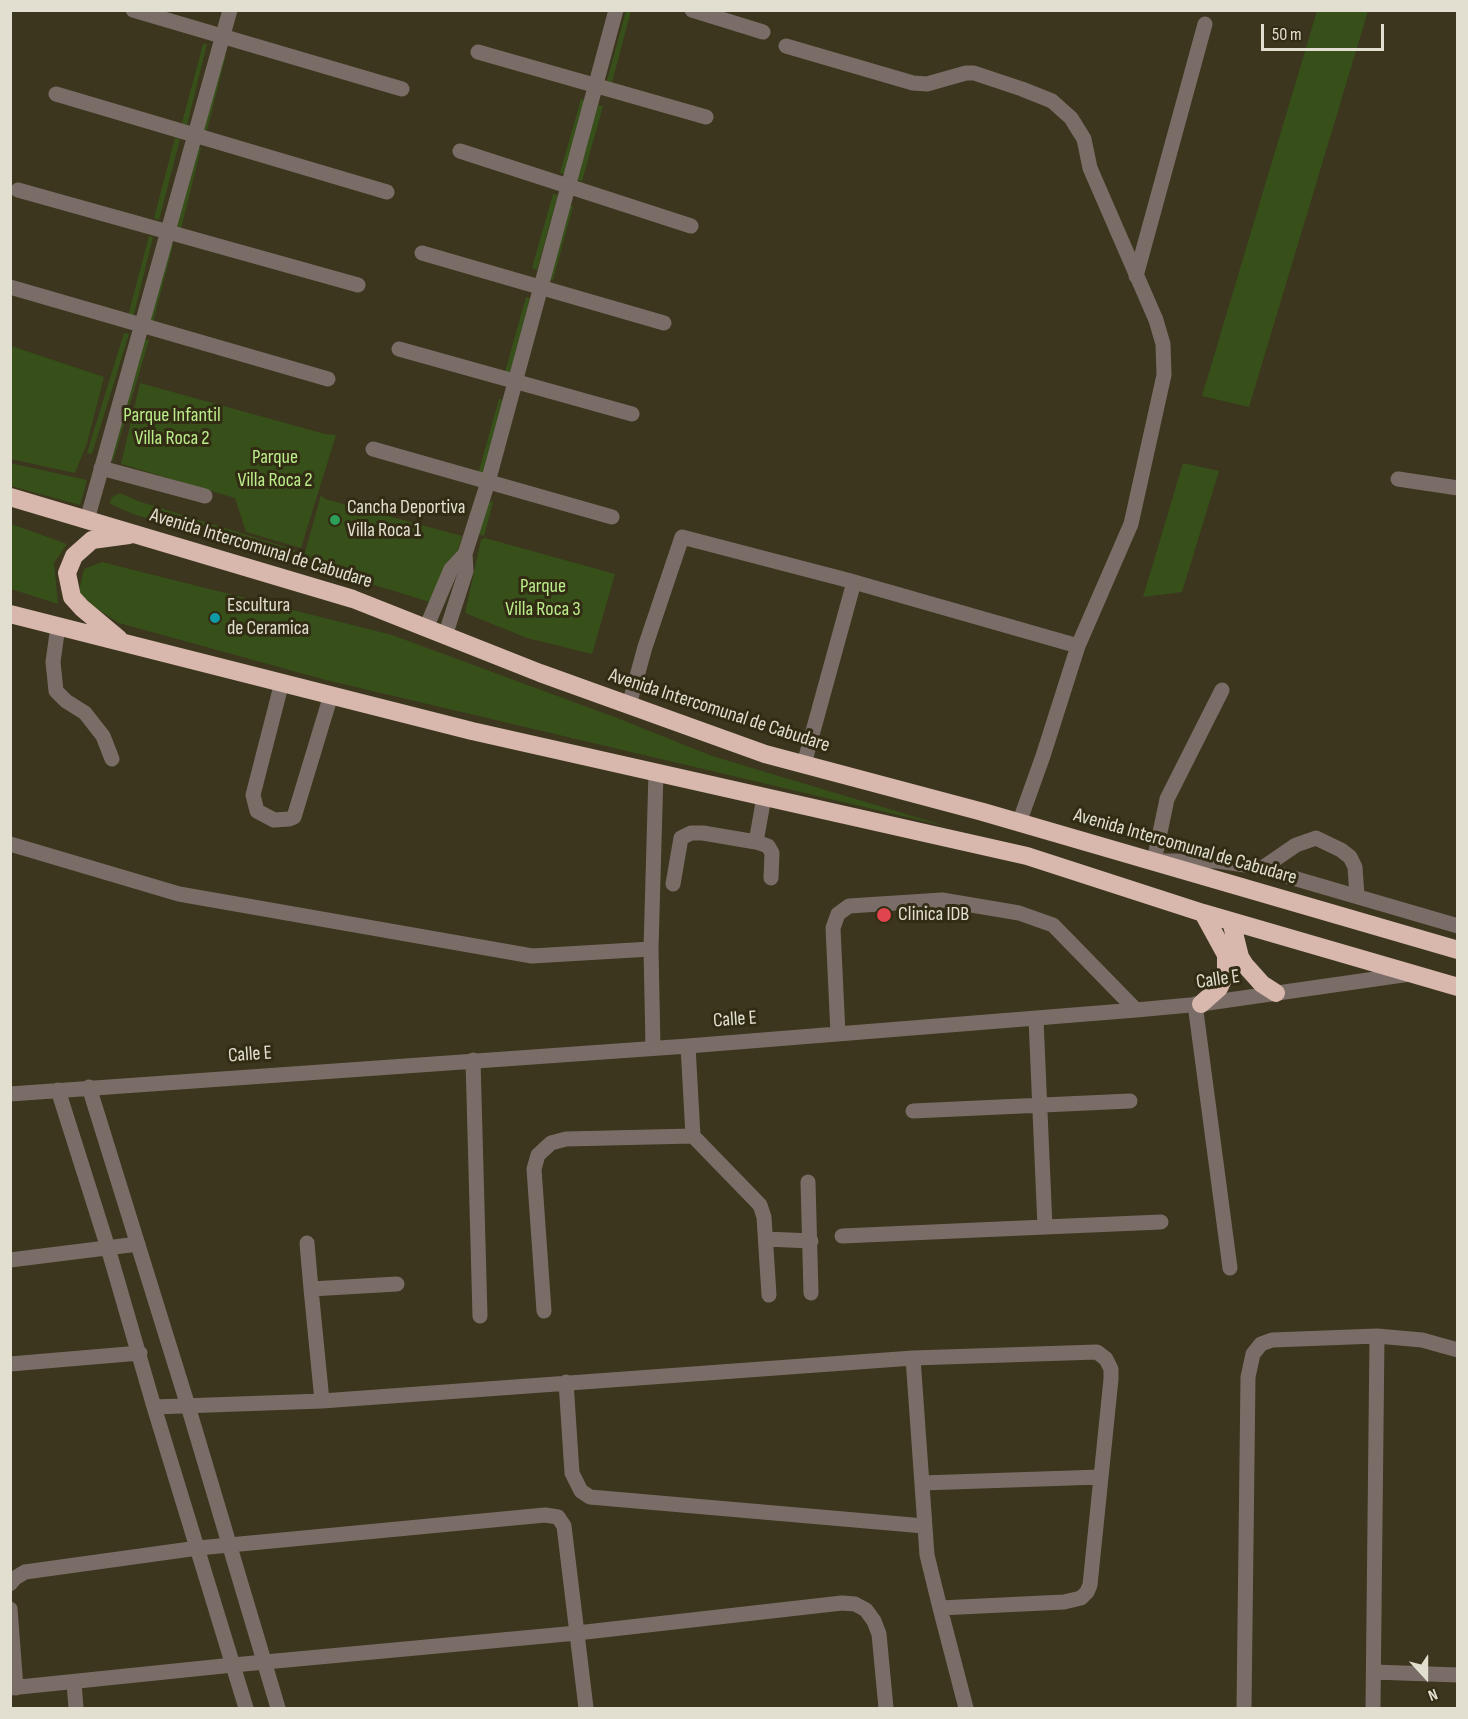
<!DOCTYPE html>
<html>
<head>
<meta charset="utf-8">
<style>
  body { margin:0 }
  #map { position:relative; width:1468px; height:1719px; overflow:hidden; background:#3b361d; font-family:"Sofia Sans Condensed",sans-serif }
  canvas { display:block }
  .frame { position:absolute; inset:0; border:12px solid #e2dfd0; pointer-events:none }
  .north { position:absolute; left:1396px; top:1647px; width:60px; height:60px; -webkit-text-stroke:4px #312c13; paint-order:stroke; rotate:159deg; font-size:16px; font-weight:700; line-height:24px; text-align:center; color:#e2dfd0 }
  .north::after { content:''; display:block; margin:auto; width:21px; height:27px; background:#e2dfd0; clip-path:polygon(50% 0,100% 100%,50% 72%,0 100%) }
  .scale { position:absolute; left:1261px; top:24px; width:123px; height:27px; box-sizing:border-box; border:3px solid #e2dfd0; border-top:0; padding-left:8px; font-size:18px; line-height:21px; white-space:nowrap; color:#e2dfd0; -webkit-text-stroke:4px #312c13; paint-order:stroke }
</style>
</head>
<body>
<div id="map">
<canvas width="1468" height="1719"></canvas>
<div class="frame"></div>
<div class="north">N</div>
<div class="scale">50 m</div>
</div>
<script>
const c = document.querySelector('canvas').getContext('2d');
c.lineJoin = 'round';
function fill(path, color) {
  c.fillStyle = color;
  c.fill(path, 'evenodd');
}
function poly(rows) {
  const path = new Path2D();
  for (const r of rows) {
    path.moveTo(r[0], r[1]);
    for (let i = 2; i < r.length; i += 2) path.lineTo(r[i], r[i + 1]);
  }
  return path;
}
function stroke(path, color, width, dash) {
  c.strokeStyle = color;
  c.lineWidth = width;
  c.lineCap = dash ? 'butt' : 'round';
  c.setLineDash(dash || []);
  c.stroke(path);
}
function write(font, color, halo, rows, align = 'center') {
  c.font = font + ' "Sofia Sans Condensed",sans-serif';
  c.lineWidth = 6;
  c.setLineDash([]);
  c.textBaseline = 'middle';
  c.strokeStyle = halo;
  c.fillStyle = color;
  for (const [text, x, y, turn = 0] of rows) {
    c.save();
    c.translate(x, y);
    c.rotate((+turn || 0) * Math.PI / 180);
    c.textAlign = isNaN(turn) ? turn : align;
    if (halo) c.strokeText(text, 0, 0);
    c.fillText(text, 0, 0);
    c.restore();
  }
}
fill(poly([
  [626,11,631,11,611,86,606,84],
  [1317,11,1368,11,1249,407,1202,396],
  [203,44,207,44,187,125,182,123],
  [222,54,226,55,206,134,201,132],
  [581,99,586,100,565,174,560,173],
  [598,105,603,106,582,181,577,180],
  [175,138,180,139,159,220,154,218],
  [196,147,201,148,181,229,176,228],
  [553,194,558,195,537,270,532,268],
  [569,204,573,206,553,280,548,279],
  [149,236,153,237,133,318,128,316],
  [168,244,173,245,152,326,147,324],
  [526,297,530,298,510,373,505,372],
  [124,333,129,334,92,454,87,453],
  [144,339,149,340,113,461,108,460],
  [11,346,104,377,87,443,75,473,11,459],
  [140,383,325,434,336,435,301,548,246,532,235,498,121,464],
  [499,399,504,400,483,475,478,474],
  [10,463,87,480,80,505,11,486],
  [1183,463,1219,471,1182,592,1143,597],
  [120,493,138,501,295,550,294,562,133,514,110,504,111,498],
  [321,495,325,499,462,536,443,606,302,563],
  [487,501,493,502,484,536,478,534],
  [11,524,67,544,54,563,58,604,11,589],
  [485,538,615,574,592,654,527,638,465,613,481,540],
  [102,562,392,635,617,718,712,756,949,827,326,680,119,623,88,603,79,591,84,569]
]), '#37501a');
stroke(poly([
  [133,10,402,89],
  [692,10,763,32],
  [786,46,913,83,927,84,966,73,974,73,1022,89,1052,101,1071,118,1084,139,1090,168,1156,320,1163,344,1164,375,1131,524,1078,646],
  [478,52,706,117],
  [56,94,387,192],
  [460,151,691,226],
  [18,190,358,285],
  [422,253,664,323],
  [1136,276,1205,24],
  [10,287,328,379],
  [399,349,632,414],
  [373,449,612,517],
  [101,468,205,496],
  [1398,479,1458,488],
  [87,520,230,10],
  [58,626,53,662,56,691,66,701,85,713,103,736,112,759],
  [426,628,451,569,465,554],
  [445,636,466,571,465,554,488,482,616,10],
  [282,682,253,795,257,811,274,820,289,819,294,817,331,695],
  [629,705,645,647,682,537,847,580,1078,646,1043,756,1019,823],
  [804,764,854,582],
  [756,842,768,846,772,853,771,878],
  [10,844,179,894,532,956,651,949],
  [1154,861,1167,799,1222,690],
  [1163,861,1217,861,1252,866,1458,926],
  [1261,869,1296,845,1316,838,1341,850,1350,857,1355,867,1357,896],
  [673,884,681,838,691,833,703,833,756,842,764,797],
  [1195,1004,1230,1268],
  [838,1034,833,928,838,914,849,906,942,900,1019,913,1053,925,1136,1010],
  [688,1046,693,1136,760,1205,764,1217,769,1295],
  [653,1047,651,949,656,772],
  [473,1060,480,1316],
  [89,1087,188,1406,278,1708],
  [58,1090,108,1248,154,1407,246,1708],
  [10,1094,688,1046,1136,1010,1201,1004,1410,974],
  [913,1111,1130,1101],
  [808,1182,811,1293],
  [1045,1227,1161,1222],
  [842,1236,1045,1227,1036,1019],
  [766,1239,811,1241],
  [307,1243,311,1289],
  [10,1260,138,1244],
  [544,1311,534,1169,538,1155,551,1143,566,1139,693,1136],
  [10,1364,140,1353],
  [566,1382,572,1473,581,1491,590,1497,924,1526],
  [322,1401,311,1289,397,1284],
  [154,1407,322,1401,913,1358,1097,1352,1106,1359,1111,1369,1111,1379,1090,1585,1087,1592,1081,1598,1064,1602,940,1608,927,1555,913,1358],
  [922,1483,1100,1477],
  [10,1584,15,1578,25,1572,198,1548,545,1515,558,1517,564,1526,586,1708],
  [940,1608,966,1708],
  [10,1609,16,1688],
  [1374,1672,1458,1675],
  [74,1682,76,1708],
  [10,1688,233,1665,577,1633,842,1603,855,1604,866,1610,874,1621,879,1634,886,1708],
  [1244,1708,1248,1377,1253,1354,1261,1344,1272,1340,1377,1336,1422,1340,1458,1350],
  [1373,1708,1377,1336]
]), '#7a6d68', 15);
stroke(poly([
  [10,497,353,599,540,673,765,754,983,812,1458,950],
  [10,614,472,731,1027,856,1203,913,1458,987],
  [119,639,82,608,72,597,67,573,74,556,92,540,129,535],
  [1231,921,1240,957,1245,965,1262,984,1276,993],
  [1201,1004,1219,988,1226,973,1226,955,1203,913]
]), '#d8b7ac', 18);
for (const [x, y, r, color] of [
  [335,520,6,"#2e9e5b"],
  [215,618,6,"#0f9aa8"],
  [884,915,8,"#e0444e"]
]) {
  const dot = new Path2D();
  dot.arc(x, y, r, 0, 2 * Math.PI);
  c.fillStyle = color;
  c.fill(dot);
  stroke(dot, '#312c13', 2);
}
write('20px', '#bced8b', '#312c13', [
  ["Parque Infantil",172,416],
  ["Villa Roca 2",172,439],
  ["Parque",275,458],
  ["Villa Roca 2",275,481],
  ["Parque",543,587],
  ["Villa Roca 3",543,610]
]);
write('20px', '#e2dfd0', '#312c13', [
  ["Cancha Deportiva",347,508],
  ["Villa Roca 1",347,531],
  ["Escultura",227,606],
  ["de Ceramica",227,629],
  ["Clinica IDB",898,915]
], 'left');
write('20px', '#e2dfd0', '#312c13', [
  ["Avenida Intercomunal de Cabudare",261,549,17],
  ["Avenida Intercomunal de Cabudare",719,711,18],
  ["Avenida Intercomunal de Cabudare",1185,847,16],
  ["Calle E",1218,980,-8],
  ["Calle E",735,1020,-4],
  ["Calle E",250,1055,-4]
]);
</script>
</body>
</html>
